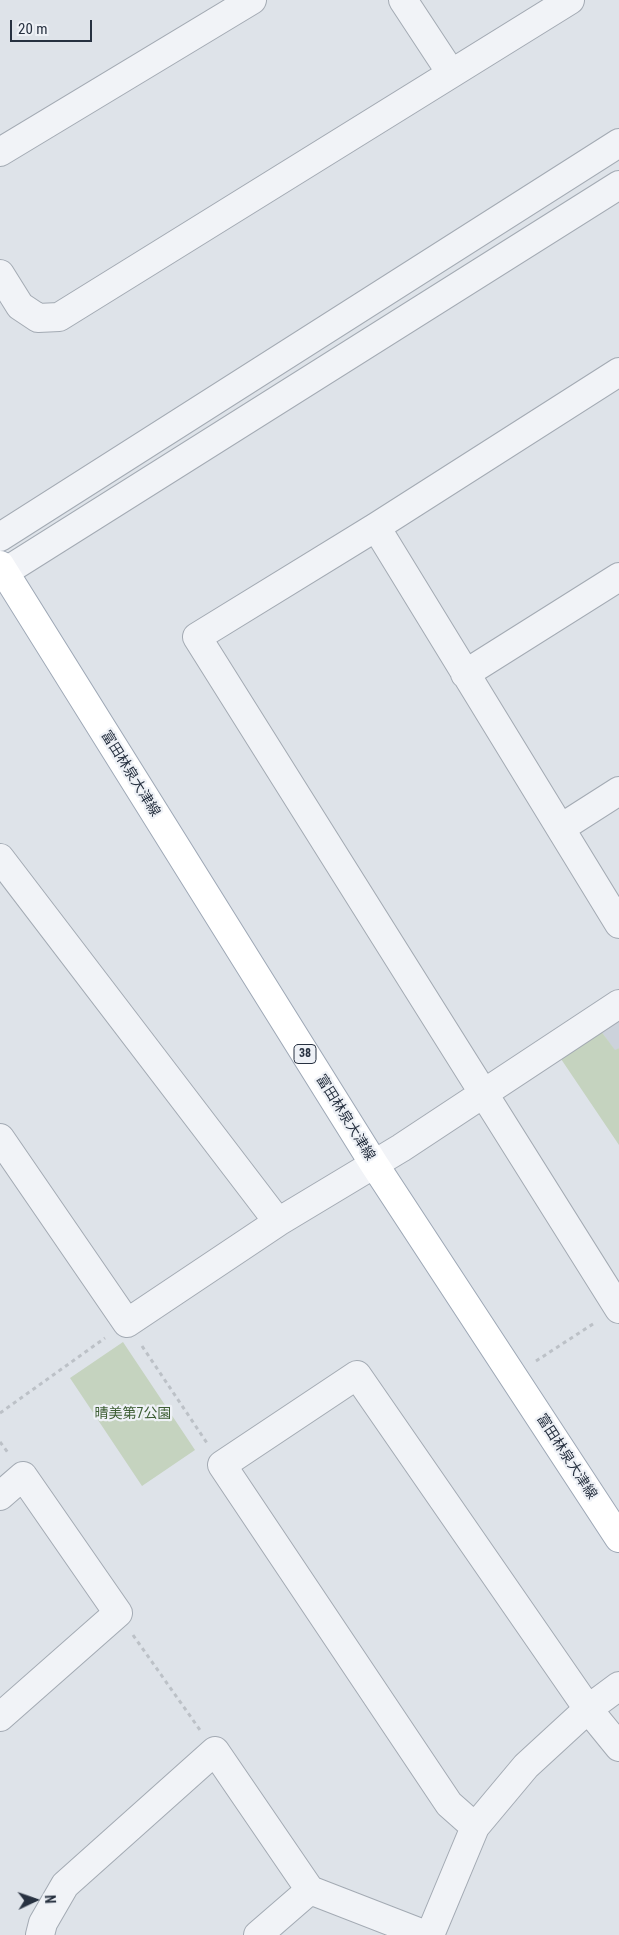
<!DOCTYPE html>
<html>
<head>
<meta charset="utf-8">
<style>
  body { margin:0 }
  #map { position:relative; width:619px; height:1935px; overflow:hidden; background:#dee3e9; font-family:"Roboto Condensed",sans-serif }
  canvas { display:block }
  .north { position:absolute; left:10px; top:1875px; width:50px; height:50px; -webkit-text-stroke:4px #eef1f6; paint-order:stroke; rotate:87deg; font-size:14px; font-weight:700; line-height:20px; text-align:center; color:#273140 }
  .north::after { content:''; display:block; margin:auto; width:18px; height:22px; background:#273140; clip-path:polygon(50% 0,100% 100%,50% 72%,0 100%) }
  .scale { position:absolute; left:10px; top:20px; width:82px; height:22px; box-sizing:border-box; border:2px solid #273140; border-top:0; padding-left:6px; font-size:15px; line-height:18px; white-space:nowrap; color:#273140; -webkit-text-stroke:4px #eef1f6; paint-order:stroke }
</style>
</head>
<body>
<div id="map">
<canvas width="619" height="1935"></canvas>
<div class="north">N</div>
<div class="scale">20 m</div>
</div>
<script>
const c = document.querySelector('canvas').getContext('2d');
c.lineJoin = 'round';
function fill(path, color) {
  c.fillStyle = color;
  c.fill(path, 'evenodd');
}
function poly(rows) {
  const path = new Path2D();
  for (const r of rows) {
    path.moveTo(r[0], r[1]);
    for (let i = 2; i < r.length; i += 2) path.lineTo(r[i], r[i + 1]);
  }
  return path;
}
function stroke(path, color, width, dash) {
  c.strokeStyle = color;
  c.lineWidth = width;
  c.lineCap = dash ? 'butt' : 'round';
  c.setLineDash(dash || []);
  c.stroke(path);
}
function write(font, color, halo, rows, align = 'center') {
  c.font = font + ' "Roboto Condensed","Noto Sans JP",sans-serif';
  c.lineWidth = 4.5;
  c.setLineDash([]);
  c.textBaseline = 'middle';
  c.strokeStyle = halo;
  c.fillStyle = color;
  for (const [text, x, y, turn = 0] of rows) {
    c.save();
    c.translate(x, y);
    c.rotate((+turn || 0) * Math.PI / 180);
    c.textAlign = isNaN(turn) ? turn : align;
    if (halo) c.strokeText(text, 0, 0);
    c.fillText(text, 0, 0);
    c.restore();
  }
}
fill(poly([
  [619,1019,619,1048,615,1051,601,1031]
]), '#ccd2db');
fill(poly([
  [601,1031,615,1050,619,1048,619,1145,561,1059],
  [123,1342,195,1450,142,1486,70,1378]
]), '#c5d3bf');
const minor = poly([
  [403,0,451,73],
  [0,152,252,0],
  [0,274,20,306,38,318,59,317,570,0],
  [619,372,376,527,197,637,619,1309],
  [376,527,619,924],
  [0,537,619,143],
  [0,575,619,185],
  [465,674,619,577],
  [561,828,619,791],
  [0,858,278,1222],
  [0,1138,127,1323,278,1222,401,1148,619,1004],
  [0,1496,23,1476,118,1613,0,1717],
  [475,1827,449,1804,222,1465,357,1375,588,1709,619,1747],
  [40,1935,43,1923,65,1885,215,1751,310,1890,426,1935],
  [258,1935,310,1890],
  [430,1935,475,1827,526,1766,588,1709,619,1686]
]);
const major = poly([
  [0,565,374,1164,619,1538]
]);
stroke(minor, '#a3aab3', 30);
stroke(major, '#9da7b5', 30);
stroke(poly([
  [142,1346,207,1443],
  [536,1361,596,1322],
  [0,1413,105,1338],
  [0,1442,9,1454],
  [133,1635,200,1730]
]), '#bcc1c7', 3, [4, 4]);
stroke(minor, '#f1f3f7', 28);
stroke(major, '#fff', 28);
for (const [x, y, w] of [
  [305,1054,22]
]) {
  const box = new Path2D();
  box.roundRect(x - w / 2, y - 9.5, w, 19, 4);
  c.fillStyle = '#eef1f6';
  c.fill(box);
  stroke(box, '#273140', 1);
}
write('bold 12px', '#273140', null, [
  ["38",305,1054]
]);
write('14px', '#273140', '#eef1f6', [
  ["富田林泉大津線",130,774,58],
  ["富田林泉大津線",345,1118,58],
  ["富田林泉大津線",566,1457,57]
]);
write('14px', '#3c5d33', '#eef1f6', [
  ["晴美第7公園",133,1414]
]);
</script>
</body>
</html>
